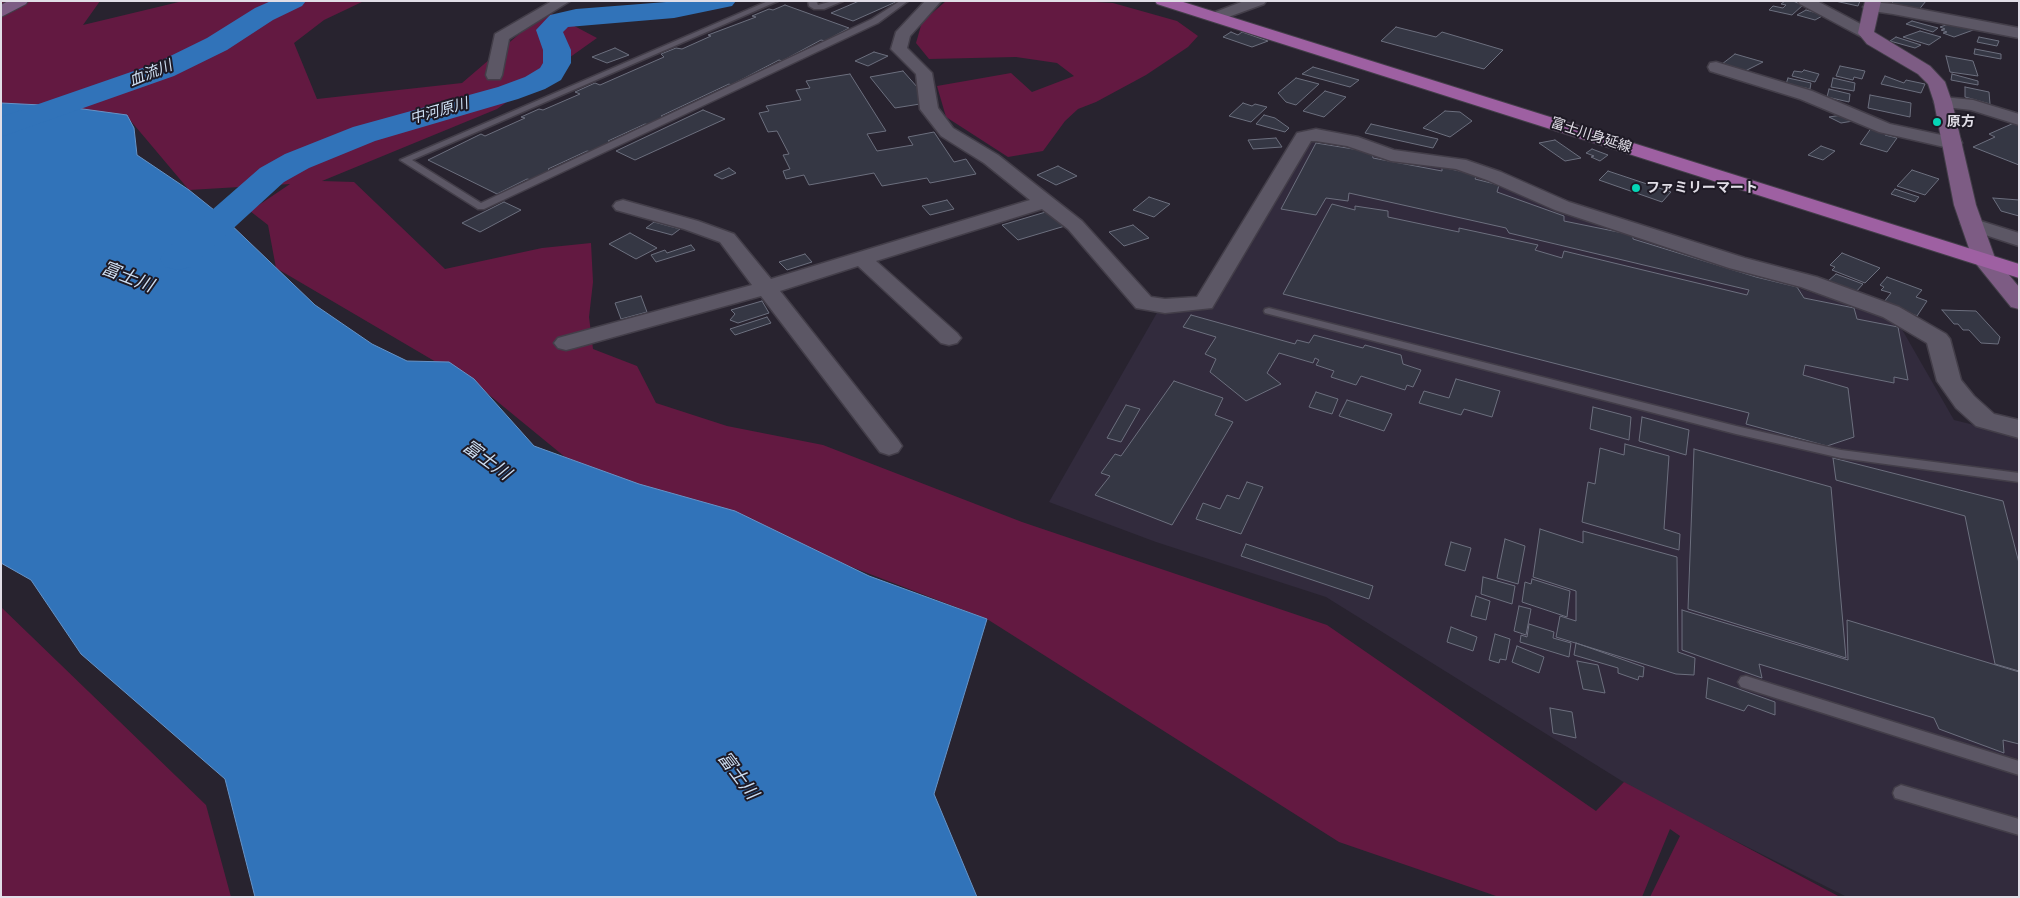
<!DOCTYPE html>
<html>
<head>
<meta charset="utf-8">
<style>
  body { margin:0 }
  #map { position:relative; width:2020px; height:898px; overflow:hidden; background:#28232f; font-family:Poppins,sans-serif }
  canvas { display:block }
  .frame { position:absolute; inset:0; border:2px solid #e1dee7; pointer-events:none }
</style>
</head>
<body>
<div id="map">
<canvas width="2020" height="898"></canvas>
<div class="frame"></div>
</div>
<script>
const c = document.querySelector('canvas').getContext('2d');
c.lineJoin = 'round';
function fill(path, color) {
  c.fillStyle = color;
  c.fill(path, 'evenodd');
}
function poly(rows) {
  const path = new Path2D();
  for (const r of rows) {
    path.moveTo(r[0], r[1]);
    for (let i = 2; i < r.length; i += 2) path.lineTo(r[i], r[i + 1]);
  }
  return path;
}
function stroke(path, color, width, dash) {
  c.strokeStyle = color;
  c.lineWidth = width;
  c.lineCap = dash ? 'butt' : 'round';
  c.setLineDash(dash || []);
  c.stroke(path);
}
function write(font, color, halo, rows, align = 'center') {
  c.font = font + ' Poppins,"Noto Sans JP",sans-serif';
  c.lineWidth = 4;
  c.setLineDash([]);
  c.textBaseline = 'middle';
  c.strokeStyle = halo;
  c.fillStyle = color;
  for (const [text, x, y, turn = 0] of rows) {
    c.save();
    c.translate(x, y);
    c.rotate((+turn || 0) * Math.PI / 180);
    c.textAlign = isNaN(turn) ? turn : align;
    if (halo) c.strokeText(text, 0, 0);
    c.fillText(text, 0, 0);
    c.restore();
  }
}
fill(poly([
  [1309,141,1476,172,1565,215,1896,319,1954,420,2019,436,2019,897,1847,897,1646,796,1326,597,1156,542,1049,502,1158,311,1212,309]
]), '#322b3d');
fill(poly([
  [1,1,100,1,83,25,183,1,364,1,324,20,294,43,317,99,462,83,546,11,597,38,497,109,322,181,354,182,445,269,542,248,591,243,593,282,589,317,593,349,637,366,656,403,727,426,823,445,1022,522,1327,625,1596,811,1624,782,1840,897,1650,897,1680,836,1670,829,1642,897,1499,897,1339,842,987,619,565,457,482,389,276,268,268,225,250,211,290,184,189,190,130,120,1,111],
  [946,1,1078,1,1113,3,1177,21,1198,36,1188,47,1146,75,1096,102,1078,109,1065,121,1043,151,1008,157,946,117,937,86,1011,73,1032,92,1074,76,1057,63,1016,57,929,59,916,43,922,22],
  [1,607,206,805,231,897,1,897]
]), '#631941');
const water = poly([
  [1,103,61,106,127,115,134,128,137,155,189,190,224,218,315,305,372,344,407,361,449,362,474,379,534,446,639,484,735,511,869,576,987,619,934,794,977,897,255,897,225,779,81,654,31,580,1,563,1,103]
]);
fill(water, '#3173b9');
stroke(water, '#6693c7', 1);
fill(poly([
  [271,1,306,1,302,6,273,20,227,50,174,76,1,137,1,117,154,64,207,38,255,8,271,1],
  [679,1,736,1,732,6,674,18,568,27,563,32,571,50,571,63,561,80,545,89,518,99,375,141,309,168,284,182,191,267,178,270,165,267,160,259,165,251,260,168,285,154,353,127,498,87,525,77,540,68,543,63,543,50,536,30,550,15,576,9,679,1]
]), '#3173b9');
const building = poly([
  [859,1,898,1,853,21,831,13,859,1],
  [1785,1,1793,1,1803,5,1792,15,1769,10,1773,6,1783,8,1786,5,1781,4,1785,1],
  [1835,1,1860,1,1858,6,1835,1],
  [1894,1,1926,1,1917,12,1890,5,1894,1],
  [785,5,849,28,825,41,821,40,782,61,779,60,731,85,729,84,661,116,666,118,650,125,645,124,608,141,612,143,592,152,587,151,548,169,550,171,532,180,527,179,497,194,428,160,481,134,485,136,525,118,521,117,539,109,543,110,580,94,575,92,595,83,600,85,664,57,661,54,676,48,682,49,711,36,708,35,756,17,752,16,769,9,773,10,785,5],
  [1806,10,1824,15,1815,20,1797,15,1806,10],
  [1912,21,1938,28,1933,32,1906,24,1912,21],
  [1952,23,1976,29,1954,37,1943,33,1947,32,1941,30,1945,29,1940,27,1952,23],
  [1396,27,1436,37,1442,32,1503,50,1484,69,1381,41,1396,27],
  [1920,31,1941,37,1929,45,1903,37,1920,31],
  [1231,32,1238,35,1242,32,1268,41,1252,47,1223,37,1231,32],
  [1896,37,1921,45,1915,48,1890,41,1896,37],
  [1979,37,1999,41,1997,46,1977,42,1979,37],
  [615,48,629,55,607,63,592,57,615,48],
  [1975,49,2001,54,2001,59,1974,54,1975,49],
  [874,52,888,56,868,66,855,61,874,52],
  [1735,54,1763,62,1745,71,1722,64,1735,54],
  [1946,56,1973,61,1978,76,1950,72,1946,56],
  [1840,66,1865,71,1862,79,1854,77,1853,80,1836,76,1840,66],
  [1313,67,1359,80,1350,87,1302,74,1313,67],
  [1804,70,1819,74,1815,82,1792,76,1794,71,1802,72,1804,70],
  [903,71,918,88,920,104,895,108,870,77,903,71],
  [850,74,886,131,867,134,877,151,913,145,908,137,934,132,954,162,966,159,976,174,930,183,927,178,882,186,874,173,809,185,804,175,786,179,783,171,790,169,783,155,789,154,777,131,768,132,759,113,769,111,766,106,801,100,796,90,810,88,806,81,850,74],
  [1952,74,1978,81,1978,85,1951,80,1952,74],
  [1885,76,1904,83,1906,80,1925,84,1921,93,1881,84,1885,76],
  [1296,78,1319,84,1296,105,1286,102,1278,93,1296,78],
  [1788,78,1811,83,1810,89,1786,84,1788,78],
  [1833,78,1855,83,1854,91,1831,87,1833,78],
  [1965,87,1989,92,1990,104,1965,97,1965,87],
  [1829,89,1850,94,1849,102,1827,97,1829,89],
  [1325,91,1346,97,1324,117,1303,111,1325,91],
  [1870,95,1911,103,1910,117,1868,108,1870,95],
  [1243,103,1252,106,1255,104,1267,107,1251,122,1229,116,1243,103],
  [703,110,725,119,635,160,616,151,703,110],
  [1445,111,1460,112,1472,121,1450,137,1423,128,1445,111],
  [1264,115,1275,118,1289,128,1285,132,1256,124,1264,115],
  [1842,115,1853,121,1841,123,1829,117,1842,115],
  [2014,123,2019,125,2019,165,1973,147,1995,137,1989,134,2014,123],
  [1371,124,1438,139,1433,148,1365,133,1371,124],
  [1872,127,1887,132,1885,135,1897,138,1887,152,1860,144,1872,127],
  [1276,138,1282,147,1253,149,1248,140,1276,138],
  [1555,140,1581,158,1565,161,1539,143,1555,140],
  [1316,143,1372,152,1373,158,1442,171,1442,167,1477,175,1475,179,1499,185,1497,192,1564,216,1564,221,1633,235,1633,239,1756,277,1797,287,1804,298,1854,308,1857,319,1898,327,1908,380,1894,377,1894,383,1805,365,1803,375,1848,388,1854,437,1827,446,1746,424,1749,413,1283,294,1332,204,1355,210,1355,206,1388,211,1388,217,1459,232,1459,228,1538,245,1535,250,1562,258,1564,251,1747,295,1749,290,1509,233,1506,228,1349,193,1348,201,1326,198,1316,215,1281,209,1316,143],
  [1821,146,1835,151,1823,160,1808,155,1821,146],
  [1592,149,1608,155,1600,161,1591,157,1594,156,1586,153,1592,149],
  [1058,166,1077,176,1056,185,1037,175,1058,166],
  [729,168,736,173,722,179,714,175,729,168],
  [1912,170,1939,179,1925,195,1897,186,1912,170],
  [1608,171,1671,192,1662,202,1599,180,1608,171],
  [1895,189,1919,197,1915,202,1891,194,1895,189],
  [1149,197,1170,204,1154,217,1133,210,1149,197],
  [1993,198,2019,200,2019,216,2001,211,1993,198],
  [947,200,954,209,930,215,922,206,947,200],
  [504,202,521,210,480,232,462,223,504,202],
  [1049,211,1065,226,1018,240,1002,225,1049,211],
  [654,222,680,229,672,235,646,228,654,222],
  [1133,225,1149,238,1124,246,1109,232,1133,225],
  [630,233,657,248,636,259,609,244,630,233],
  [691,245,695,250,656,262,651,255,665,250,667,253,691,245],
  [1842,253,1880,268,1865,283,1832,270,1835,267,1830,265,1842,253],
  [805,254,812,262,787,270,779,262,805,254],
  [1836,274,1863,284,1855,293,1827,282,1836,274],
  [1887,277,1922,290,1916,297,1927,301,1917,316,1884,302,1891,293,1881,290,1884,287,1880,285,1887,277],
  [641,296,647,312,621,319,615,303,641,296],
  [762,301,769,313,738,323,730,320,735,314,731,310,762,301],
  [1942,310,1976,311,2000,337,1998,344,1981,343,1969,330,1963,330,1958,324,1954,324,1942,310],
  [1191,315,1295,344,1297,340,1309,343,1314,335,1363,348,1365,345,1401,355,1403,364,1421,370,1413,387,1407,385,1405,390,1361,376,1356,385,1331,377,1334,371,1316,365,1319,360,1315,358,1313,363,1279,353,1267,373,1281,384,1246,401,1210,372,1216,359,1205,354,1216,337,1183,327,1191,315],
  [767,317,771,323,735,335,730,329,767,317],
  [1456,379,1500,391,1492,417,1464,409,1461,415,1419,403,1424,391,1449,398,1456,379],
  [1174,381,1223,398,1215,415,1233,422,1172,525,1095,495,1110,476,1101,473,1115,454,1121,456,1174,381],
  [1316,392,1338,399,1332,414,1309,407,1316,392],
  [1347,400,1392,414,1384,431,1339,416,1347,400],
  [1126,405,1140,409,1121,442,1107,438,1126,405],
  [1593,407,1631,417,1629,440,1590,429,1593,407],
  [1642,417,1689,430,1686,455,1639,441,1642,417],
  [1625,444,1669,456,1664,529,1680,534,1679,550,1582,522,1588,482,1595,484,1600,448,1624,455,1625,444],
  [1694,449,1831,487,1846,658,1688,609,1694,449],
  [1833,458,2003,501,2019,563,2019,671,1995,664,1965,516,1836,480,1833,458],
  [1247,482,1263,487,1241,534,1196,519,1203,503,1220,509,1227,495,1239,499,1247,482],
  [1540,529,1583,543,1583,531,1677,557,1678,652,1695,658,1694,675,1676,674,1556,637,1560,616,1576,621,1576,591,1533,577,1540,529],
  [1505,539,1525,546,1518,584,1497,578,1505,539],
  [1451,542,1471,548,1465,571,1445,565,1451,542],
  [1246,544,1373,586,1369,599,1241,556,1246,544],
  [1483,577,1515,586,1512,604,1481,594,1483,577],
  [1532,579,1570,591,1567,617,1522,602,1525,582,1531,584,1532,579],
  [1476,596,1490,601,1486,620,1471,616,1476,596],
  [1519,606,1531,609,1526,635,1514,631,1519,606],
  [1682,610,1848,660,1847,620,2019,672,2019,744,2003,740,2004,753,1939,729,1934,718,1759,664,1762,678,1682,650,1682,610],
  [1529,624,1554,632,1553,638,1571,643,1569,657,1520,642,1521,635,1527,637,1529,624],
  [1451,627,1477,637,1473,651,1447,642,1451,627],
  [1495,634,1510,639,1506,660,1500,659,1499,663,1489,660,1495,634],
  [1576,643,1644,667,1643,677,1639,676,1638,680,1618,673,1618,668,1574,655,1576,643],
  [1517,646,1544,657,1539,673,1512,662,1517,646],
  [1577,661,1598,665,1605,693,1583,689,1577,661],
  [1708,678,1775,702,1775,715,1748,705,1744,711,1706,698,1708,678],
  [1550,708,1572,712,1576,738,1553,733,1550,708]
]);
fill(building, '#353744');
stroke(building, '#6c6f7e', 1);
const lane = poly([
  [768,1,778,1,412,160,481,203,872,19,900,1,908,1,878,23,484,209,478,209,400,160,768,1],
  [808,1,816,1,818,5,833,1,843,1,824,9,814,9,809,6,808,1],
  [1269,308,1736,426,1841,450,2019,473,2019,482,1841,458,1736,434,1265,313,1264,311,1265,309,1269,308],
  [1746,676,2019,761,2019,775,1741,687,1738,682,1741,677,1746,676],
  [1901,785,2019,819,2019,835,1895,798,1893,793,1895,788,1901,785]
]);
const street = poly([
  [552,1,570,1,509,39,502,75,500,79,488,79,486,75,495,34,552,1],
  [925,1,941,1,910,36,907,48,932,73,938,108,953,128,998,155,1082,221,1151,297,1165,299,1197,297,1297,133,1316,129,1358,137,1394,150,1466,160,1501,172,1569,202,1745,258,1817,277,1899,307,1946,334,1950,339,1961,380,1974,396,1994,414,2019,420,2019,438,1976,426,1956,408,1937,381,1927,343,1883,317,1801,287,1729,268,1555,210,1487,180,1456,169,1391,161,1347,146,1316,141,1311,141,1212,308,1165,313,1136,308,1068,229,1042,209,876,261,957,333,961,338,957,343,949,345,941,343,858,266,780,291,898,440,902,446,898,452,889,455,880,452,761,296,574,348,566,350,558,348,554,343,558,338,752,285,720,242,684,229,616,210,613,206,616,202,623,200,630,202,698,221,734,234,771,279,1030,200,984,163,941,136,920,109,916,74,891,49,896,32,925,1],
  [1244,1,1266,1,1264,4,1220,20,1210,20,1207,17,1210,14,1244,1],
  [1798,1,1817,1,1872,30,1874,33,1872,36,1866,38,1860,36,1800,4,1798,1],
  [1871,2,1893,4,2019,28,2019,38,1893,14,1866,10,1863,7,1866,4,1871,2],
  [1716,62,1812,91,1890,124,1960,139,1962,143,1960,147,1953,149,1879,132,1800,99,1710,71,1708,67,1710,63,1716,62],
  [1943,97,1973,100,2019,114,2019,125,1971,110,1937,106,1934,102,1937,98,1943,97],
  [1971,218,2019,233,2019,246,1964,228,1961,224,1964,220,1971,218]
]);
const secondary = poly([
  [8,1,28,1,26,4,1,17,1,5,8,1],
  [1865,1,1881,1,1874,32,1930,66,1945,82,1952,102,1976,205,1995,258,2019,287,2019,309,2011,307,1973,260,1954,205,1934,102,1928,84,1918,74,1867,44,1858,33,1865,1]
]);
const primary = poly([
  [1155,1,1180,1,2019,264,2019,278,1157,4,1155,1]
]);
stroke(lane, '#433e49', 3);
stroke(street, '#433e49', 3);
stroke(secondary, '#433e49', 2);
stroke(primary, '#433e49', 2);
fill(lane, '#5c5765');
fill(street, '#5c5765');
fill(secondary, '#7d5c84');
fill(primary, '#9e60a2');
for (const [x, y, r, color] of [
  [1937,122,5,"#05d5b6"],
  [1636,188,5,"#05d5b6"]
]) {
  const dot = new Path2D();
  dot.arc(x, y, r, 0, 2 * Math.PI);
  c.fillStyle = color;
  c.fill(dot);
  stroke(dot, '#1e1a25', 2);
}
write('bold 14px', '#e1dee7', '#1e1a25', [
  ["原方",1947,122],
  ["ファミリーマート",1646,188]
], 'left');
write('14px', '#e1dee7', '#1e1a25', [
  ["富士川身延線",1591,136,18]
]);
write('italic 15px', '#cddef1', '#1e1a25', [
  ["血流川",151,74,-22],
  ["中河原川",439,112,-16]
]);
write('italic 18px', '#cddef1', '#1e1a25', [
  ["富士川",127,278,21],
  ["富士川",486,461,36],
  ["富士川",737,776,53]
]);
</script>
</body>
</html>
